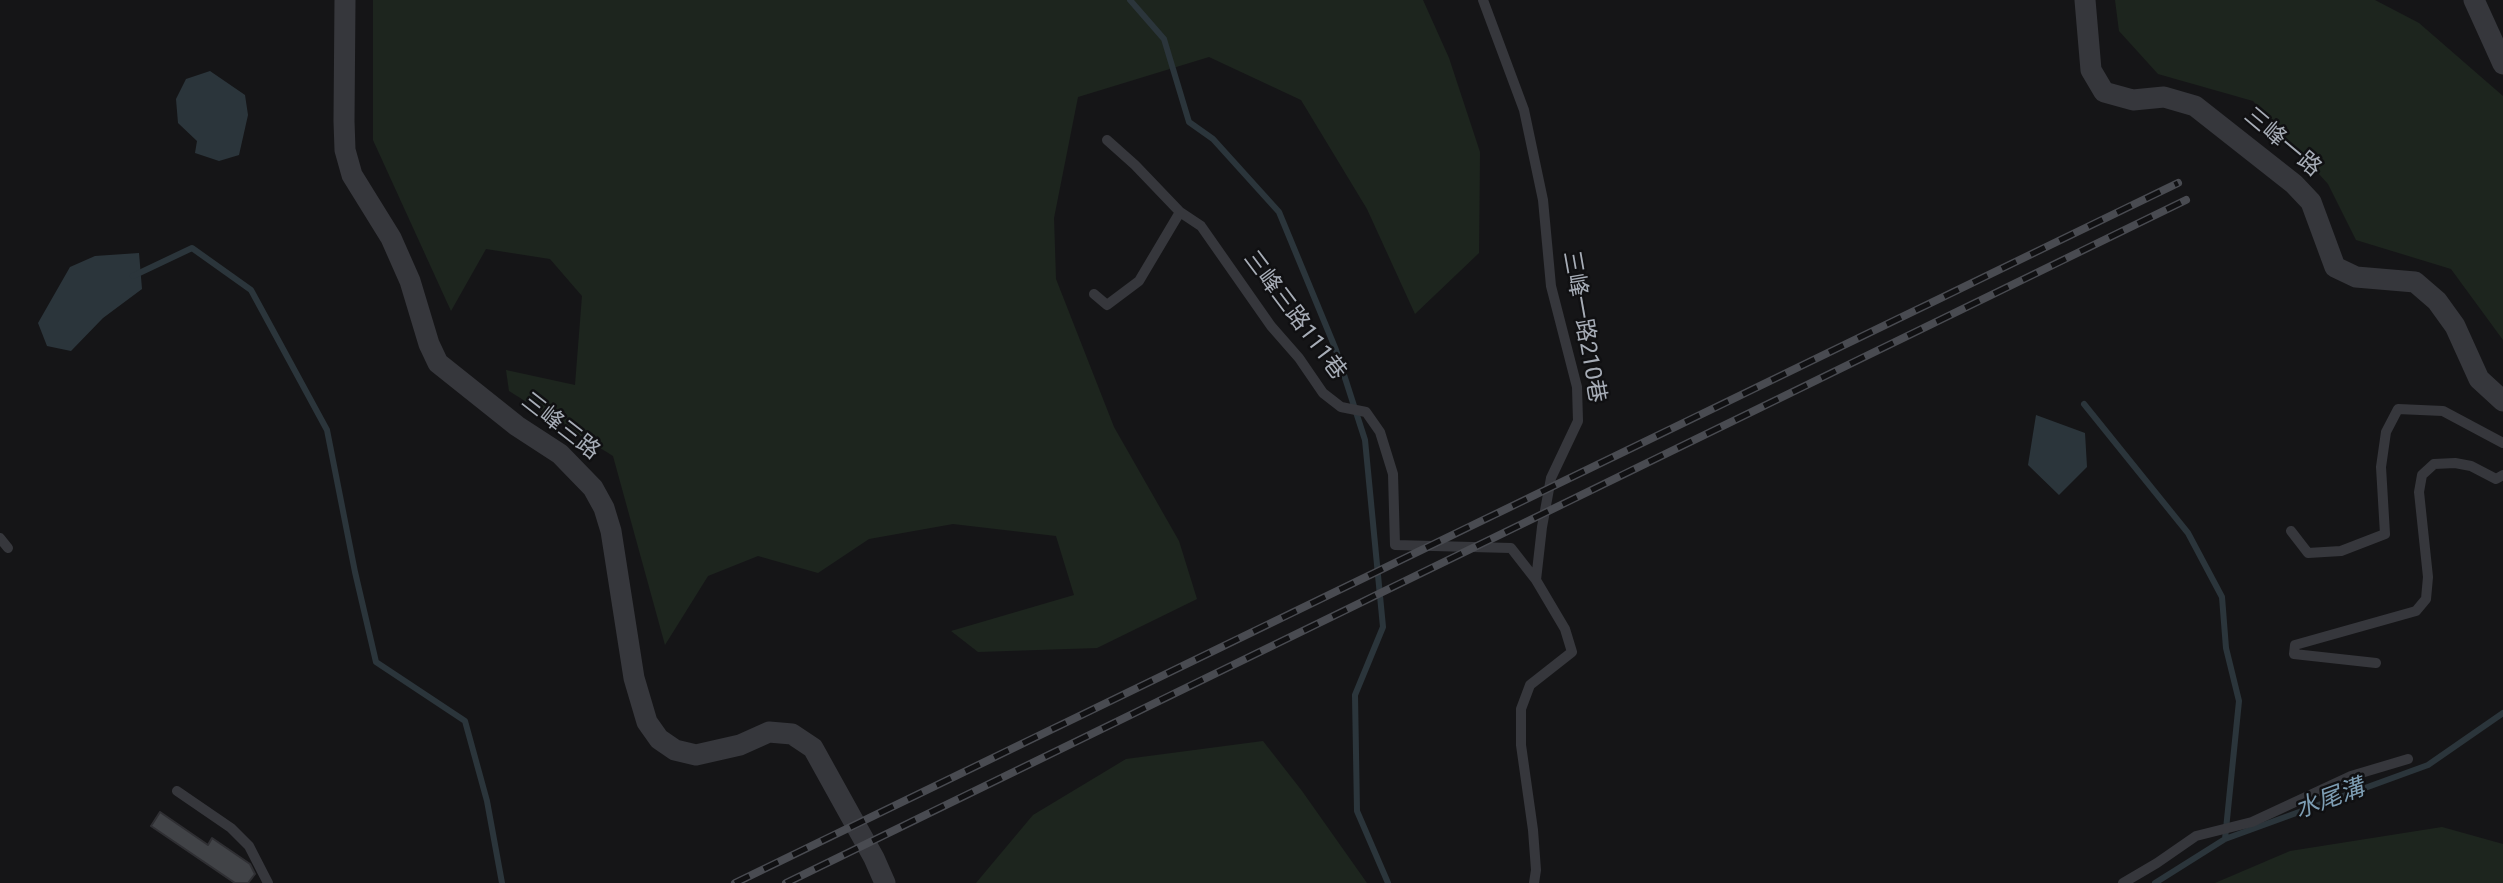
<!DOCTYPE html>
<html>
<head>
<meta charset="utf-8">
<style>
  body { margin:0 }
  canvas { display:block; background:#151517 }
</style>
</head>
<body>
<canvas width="2503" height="883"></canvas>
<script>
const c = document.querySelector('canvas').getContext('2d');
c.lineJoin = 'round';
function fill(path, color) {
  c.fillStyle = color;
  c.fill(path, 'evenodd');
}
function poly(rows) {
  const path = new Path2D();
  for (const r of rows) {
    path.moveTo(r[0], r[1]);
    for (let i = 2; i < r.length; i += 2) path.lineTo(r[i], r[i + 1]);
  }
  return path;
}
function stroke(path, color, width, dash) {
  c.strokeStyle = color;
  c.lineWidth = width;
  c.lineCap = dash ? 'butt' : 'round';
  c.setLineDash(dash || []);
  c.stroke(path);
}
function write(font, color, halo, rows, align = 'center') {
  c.font = font + ' Roboto,"Noto Sans TC",sans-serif';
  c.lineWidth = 5;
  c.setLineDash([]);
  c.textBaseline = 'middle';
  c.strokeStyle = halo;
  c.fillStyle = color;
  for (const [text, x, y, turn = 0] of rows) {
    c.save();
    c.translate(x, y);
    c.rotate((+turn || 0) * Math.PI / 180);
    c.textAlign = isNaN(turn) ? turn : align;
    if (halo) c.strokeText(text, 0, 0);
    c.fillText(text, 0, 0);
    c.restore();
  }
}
fill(poly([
  [373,0,1423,0,1449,58,1480,152,1479,253,1415,314,1367,209,1301,100,1209,57,1078,97,1054,218,1056,279,1114,427,1179,541,1197,599,1097,648,978,652,951,631,1074,595,1056,536,953,524,869,539,818,573,758,556,708,576,665,645,613,456,509,391,506,370,575,385,582,296,550,259,486,249,451,311,373,140],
  [2115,0,2375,0,2419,23,2503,96,2503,340,2451,269,2356,240,2328,184,2253,101,2158,74,2119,31],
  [1263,741,1302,791,1367,883,976,883,1033,815,1126,759],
  [2442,827,2503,844,2503,883,2215,883,2290,851]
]), '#1d251e');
fill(poly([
  [210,71,245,95,248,115,239,155,219,161,195,153,197,141,178,123,176,99,186,79],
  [139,253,142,289,103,318,71,351,47,346,38,323,70,267,95,256],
  [2036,415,2085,433,2087,467,2059,495,2028,465]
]), '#2b353b');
stroke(poly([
  [1130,0,1164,39,1189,122,1213,139,1279,212,1336,350,1365,440,1383,627,1355,695,1357,811,1388,883],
  [133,276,192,248,251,290,327,430,355,572,376,662,465,721,487,801,502,883],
  [2084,404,2188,533,2222,597,2226,648,2239,701,2225,839],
  [2155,883,2225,839,2428,765,2503,713]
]), '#2b353b', 6);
const building = poly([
  [160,812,208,845,212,838,250,864,255,874,248,883,235,883,151,826,160,812]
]);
fill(building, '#414347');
stroke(building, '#2f2f33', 2);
stroke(poly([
  [1483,0,1524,110,1543,200,1551,286,1577,387,1578,421,1551,478,1542,527,1536,580],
  [1107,140,1135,165,1180,212,1201,226,1271,326,1299,358,1323,393,1341,407,1366,412,1380,432,1393,474,1395,545,1511,548,1536,580,1565,629,1572,652,1530,685,1521,709,1521,745,1533,830,1536,870,1534,883],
  [1094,294,1107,305,1139,281,1180,212],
  [2291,531,2308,553,2341,551,2385,534,2381,467,2386,432,2398,409,2443,411,2503,443],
  [0,538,8,548],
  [2376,663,2294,654,2295,645,2416,611,2426,599,2428,577,2419,492,2422,475,2434,464,2455,463,2471,466,2496,479,2503,475],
  [177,791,231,828,249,846,268,883],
  [2123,883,2157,863,2196,836,2252,822,2351,776,2408,759]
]), '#36373c', 10);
stroke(poly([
  [345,0,344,121,345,150,352,175,391,238,410,281,429,344,438,363,517,426,560,454,593,488,604,508,611,531,634,678,647,722,659,739,675,750,696,755,740,745,769,732,792,734,813,748,874,858,885,883],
  [2085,0,2091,70,2104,92,2133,100,2164,97,2195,106,2294,184,2311,202,2335,267,2356,277,2415,282,2437,301,2455,326,2479,379,2503,401],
  [2474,0,2503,64]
]), '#36373c', 21);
const rail = poly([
  [735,883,2178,183],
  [786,883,2186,200]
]);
stroke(rail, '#494b51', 8);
stroke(rail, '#101012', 5, [16]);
write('23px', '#a7adb7', '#101012', [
  ["三峰一路",2282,143,40],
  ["三峰三路111巷",1294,316,53],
  ["三峰一路210巷",1583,327,80],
  ["三峰三路",560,427,38]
]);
write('italic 24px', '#7d9db3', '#101012', [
  ["水尾溝",2330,800,-20]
]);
</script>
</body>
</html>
